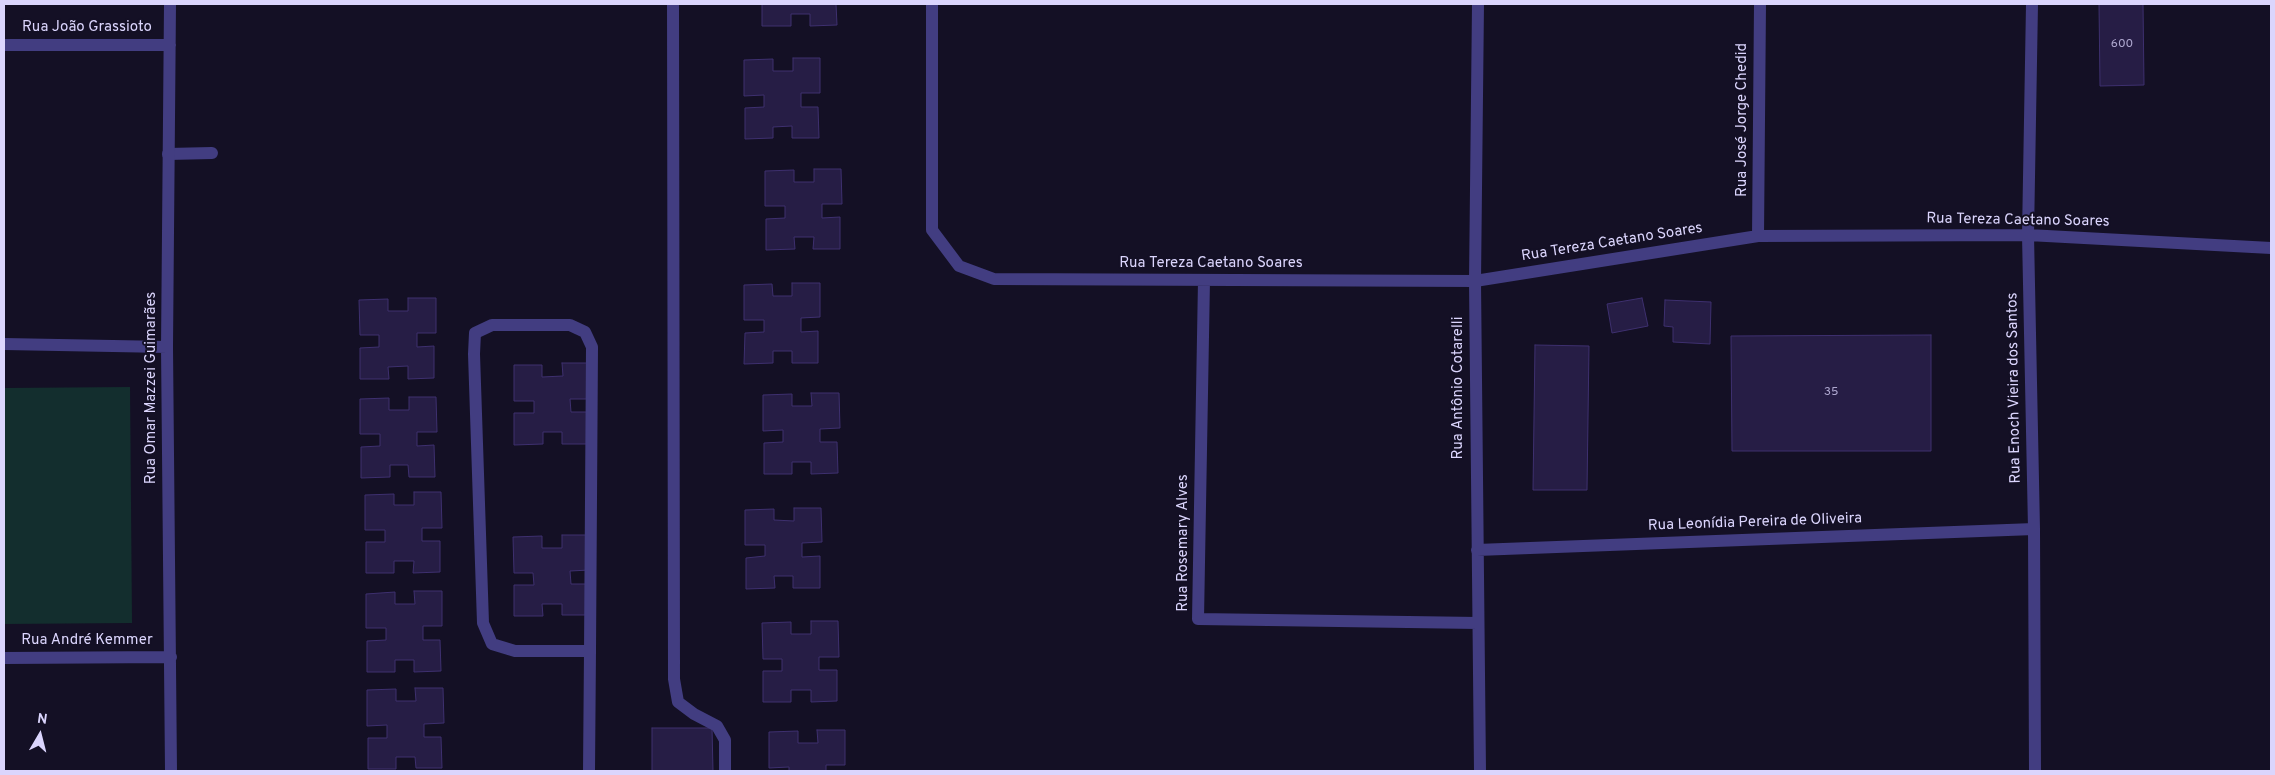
<!DOCTYPE html>
<html>
<head>
<meta charset="utf-8">
<style>
  body { margin:0 }
  #map { position:relative; width:2275px; height:775px; overflow:hidden; background:#141025; font-family:Overpass,sans-serif }
  canvas { display:block }
  .frame { position:absolute; inset:0; border:5px solid #dbd5fd; pointer-events:none }
  .north { position:absolute; left:15px; top:710px; width:50px; height:50px; -webkit-text-stroke:4px #141025; paint-order:stroke; rotate:8deg; font-size:14px; font-weight:700; line-height:20px; text-align:center; color:#dbd5fd }
  .north::after { content:''; display:block; margin:auto; width:18px; height:22px; background:#dbd5fd; clip-path:polygon(50% 0,100% 100%,50% 72%,0 100%) }
</style>
</head>
<body>
<div id="map">
<canvas width="2275" height="775"></canvas>
<div class="frame"></div>
<div class="north">N</div>
</div>
<script>
const c = document.querySelector('canvas').getContext('2d');
c.lineJoin = 'round';
function fill(path, color) {
  c.fillStyle = color;
  c.fill(path, 'evenodd');
}
function poly(rows) {
  const path = new Path2D();
  for (const r of rows) {
    path.moveTo(r[0], r[1]);
    for (let i = 2; i < r.length; i += 2) path.lineTo(r[i], r[i + 1]);
  }
  return path;
}
function stroke(path, color, width, dash) {
  c.strokeStyle = color;
  c.lineWidth = width;
  c.lineCap = dash ? 'butt' : 'round';
  c.setLineDash(dash || []);
  c.stroke(path);
}
function write(font, color, halo, rows, align = 'center') {
  c.font = font + ' Overpass,sans-serif';
  c.lineWidth = 4;
  c.setLineDash([]);
  c.textBaseline = 'middle';
  c.strokeStyle = halo;
  c.fillStyle = color;
  for (const [text, x, y, turn = 0] of rows) {
    c.save();
    c.translate(x, y);
    c.rotate((+turn || 0) * Math.PI / 180);
    c.textAlign = isNaN(turn) ? turn : align;
    if (halo) c.strokeText(text, 0, 0);
    c.fillText(text, 0, 0);
    c.restore();
  }
}
fill(poly([
  [130,387,132,623,4,624,4,388]
]), '#132e2e');
const building = poly([
  [762,4,836,4,837,25,810,26,810,14,791,14,791,26,762,26,762,4],
  [2099,4,2143,4,2144,85,2100,86,2099,4],
  [793,58,820,58,820,93,801,93,801,107,818,107,819,138,792,138,792,126,773,127,773,138,745,139,745,108,764,107,764,95,744,96,744,60,773,59,773,71,793,71,793,58],
  [814,169,841,169,842,204,822,204,822,218,840,217,840,249,813,249,814,237,794,237,795,249,766,250,766,219,785,218,785,206,765,206,765,171,794,170,794,182,814,182,814,169],
  [792,283,820,283,820,317,801,318,801,332,818,331,818,363,792,363,792,351,773,351,773,363,744,364,745,333,764,332,764,320,744,320,744,285,772,284,773,296,792,296,792,283],
  [408,298,436,298,436,333,417,333,417,347,434,346,434,378,408,379,408,366,388,367,389,379,360,379,360,348,379,347,379,335,360,335,359,300,388,299,388,311,408,311,408,298],
  [1642,298,1648,326,1612,333,1607,304,1642,298],
  [1665,300,1711,302,1710,344,1673,342,1673,327,1664,326,1665,300],
  [1931,335,1931,451,1732,451,1731,336,1931,335],
  [1535,345,1589,346,1587,490,1533,490,1535,345],
  [562,363,590,363,590,399,570,399,571,412,588,412,588,444,562,444,562,432,543,432,543,444,514,445,514,413,534,413,534,401,514,401,514,365,542,365,542,377,563,376,562,363],
  [811,393,839,393,840,428,820,429,820,442,837,442,838,473,811,474,811,462,792,462,792,474,764,474,764,443,783,442,783,430,763,431,763,395,792,394,792,406,812,406,811,393],
  [409,397,436,397,437,432,417,432,417,446,434,445,435,477,409,477,408,465,390,465,390,477,361,478,361,447,380,446,380,434,360,434,360,399,389,398,389,410,409,410,409,397],
  [414,492,441,492,442,528,422,528,422,541,440,541,440,572,413,573,414,561,394,561,394,573,366,573,366,542,385,542,385,530,365,530,365,495,394,494,394,505,414,505,414,492],
  [794,508,821,508,822,542,802,543,802,557,820,556,820,588,793,588,793,576,774,576,775,588,746,589,746,558,765,556,765,545,745,545,745,510,774,509,774,520,794,521,794,508],
  [562,535,590,535,590,570,570,571,571,584,588,584,588,615,562,615,562,604,542,604,543,616,514,616,514,585,534,585,533,573,514,573,513,537,542,536,542,548,562,548,562,535],
  [414,591,442,591,442,626,423,626,423,640,440,640,441,671,414,672,414,660,395,660,395,672,367,672,367,641,386,640,386,628,366,628,366,594,395,592,395,604,415,604,414,591],
  [811,621,838,621,839,657,819,657,819,670,837,670,837,701,811,702,811,690,791,690,791,702,763,702,763,671,782,671,782,659,763,659,762,623,791,622,791,634,811,634,811,621],
  [415,688,443,688,444,723,424,724,424,737,441,737,442,768,416,768,415,757,396,757,396,769,368,769,368,738,387,738,387,725,367,726,367,690,396,689,396,701,416,701,415,688],
  [652,728,712,728,713,771,652,771,652,728],
  [817,730,845,730,845,765,826,765,826,771,789,771,789,767,769,768,769,732,798,731,798,743,818,743,817,730]
]);
fill(building, '#261d45');
stroke(building, '#3e306f', 1);
stroke(poly([
  [168,154,212,153]
]), '#423d81', 12);
stroke(poly([
  [170,4,167,347,171,771],
  [673,4,674,679,678,702,694,714,717,726,725,740,725,771],
  [932,4,932,230,959,266,994,279,1475,281,1758,236,2028,235,2271,248],
  [1478,4,1475,281,1480,771],
  [2032,4,2028,235,2034,529,2035,771],
  [4,45,170,45],
  [1758,236,1760,4],
  [1204,280,1198,619,1478,623],
  [4,344,167,347],
  [1477,550,2034,529],
  [4,658,171,657],
  [589,771,590,651,592,347,585,332,570,325,492,325,475,333,474,354,483,623,492,644,515,651,590,651]
]), '#423d81', 12);
write('12px', '#aea7cf', null, [
  ["600",2122,45],
  ["35",1831,393]
]);
write('15px', '#dbd5fd', '#141025', [
  ["Rua João Grassioto",87,28],
  ["Rua José Jorge Chedid",1743,120,-90],
  ["Rua Tereza Caetano Soares",2018,221,1],
  ["Rua Tereza Caetano Soares",1612,243,-9],
  ["Rua Tereza Caetano Soares",1211,264],
  ["Rua Omar Mazzei Guimarães",152,388,-90],
  ["Rua Antônio Cotarelli",1459,388,-90],
  ["Rua Enoch Vieira dos Santos",2015,388,-91],
  ["Rua Leonídia Pereira de Oliveira",1755,523,-2],
  ["Rua Rosemary Alves",1184,543,-90],
  ["Rua André Kemmer",87,641]
]);
</script>
</body>
</html>
